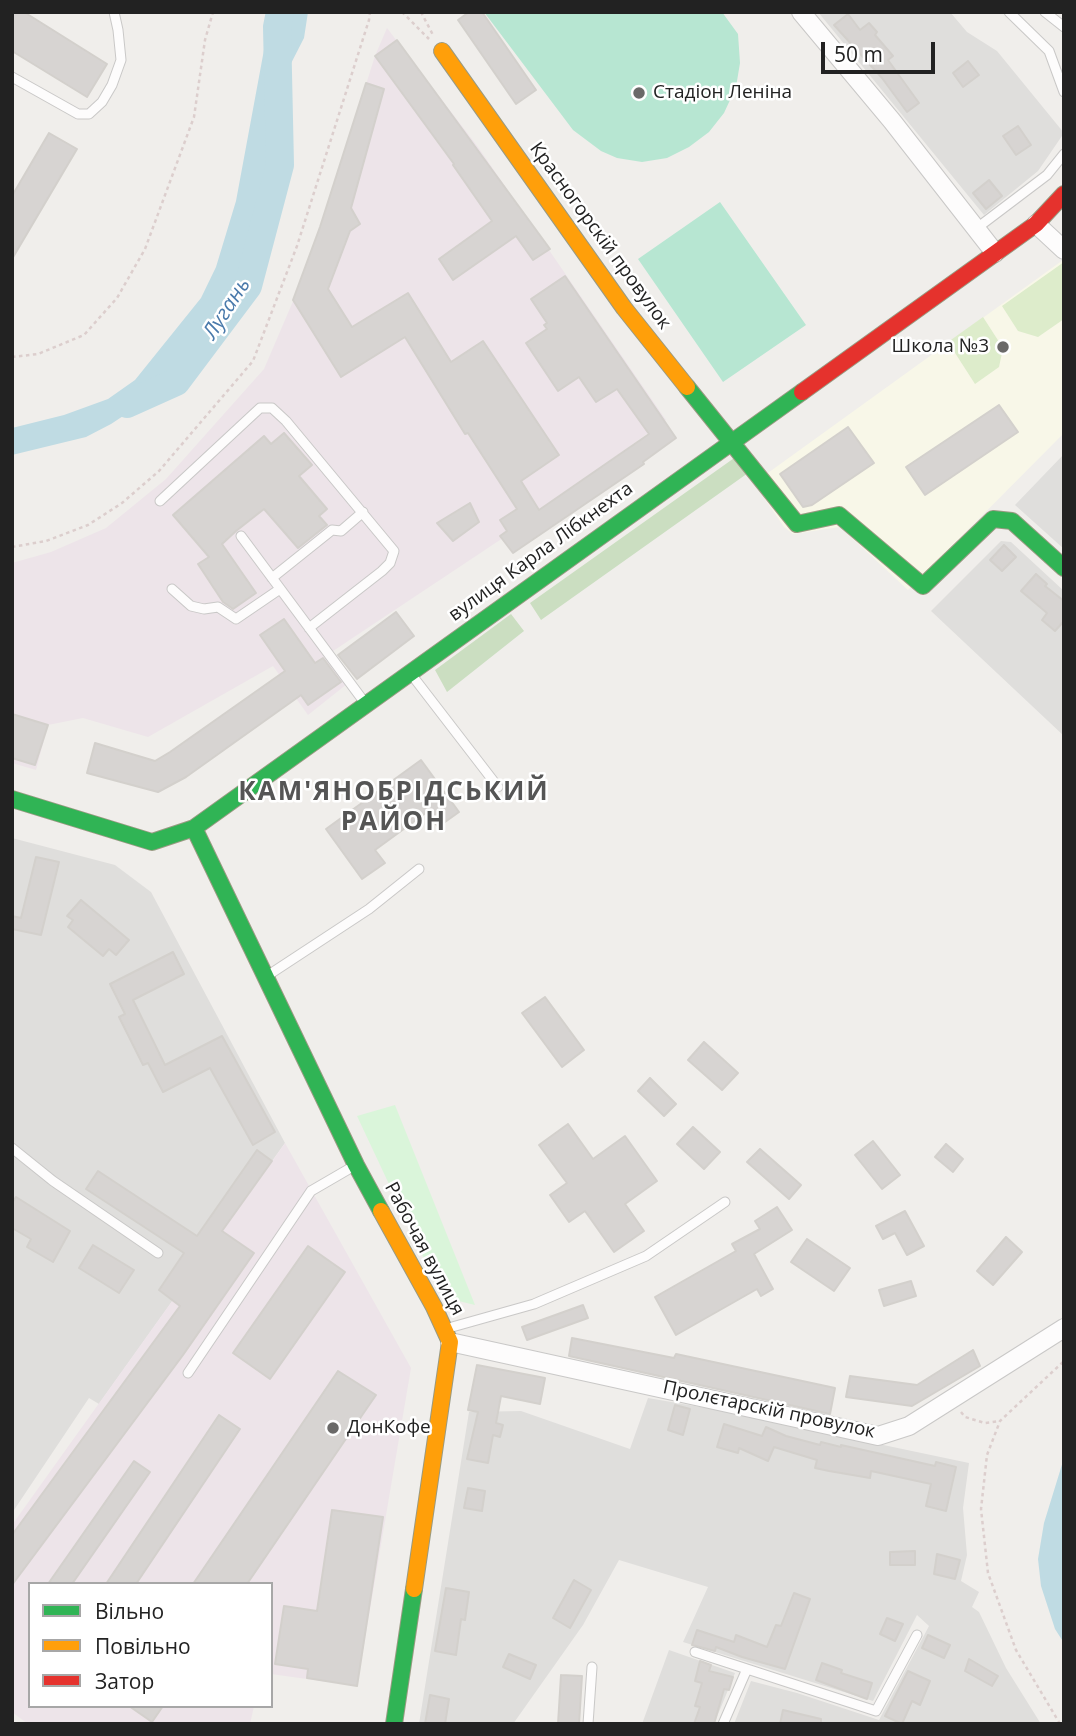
<!DOCTYPE html>
<html>
<head>
<meta charset="utf-8">
<style>
  body { margin:0 }
  #map { position:relative; width:1076px; height:1736px; overflow:hidden; background:#f0eeeb; font-family:"Open Sans",sans-serif }
  canvas { display:block }
  .frame { position:absolute; inset:0; border:14px solid #222; pointer-events:none }
  .legend { position:absolute; left:28px; top:1582px; width:245px; height:126px; box-sizing:border-box; background:#fff; border:2px solid #a7a7a7; margin:0; padding:9px 12px; list-style:none; font-size:21px; color:#222 }
  .legend li { display:flex; align-items:center; gap:14px; height:35px }
  .legend b { width:35px; border:2px solid #a7a7a7 }
  .scale { position:absolute; left:821px; top:42px; width:114px; height:32px; box-sizing:border-box; border:4px solid #222; border-top:0; padding-left:9px; font-size:21px; line-height:24px; white-space:nowrap; color:#222; -webkit-text-stroke:5px #fff; paint-order:stroke }
</style>
</head>
<body>
<div id="map">
<canvas width="1076" height="1736"></canvas>
<div class="frame"></div>
<ul class="legend">
<li><b style="height:9px;background:#30b455"></b>Вільно</li>
<li><b style="height:9px;background:#ff9f0a"></b>Повільно</li>
<li><b style="height:9px;background:#e5322d"></b>Затор</li>
</ul>
<div class="scale">50 m</div>
</div>
<script>
const c = document.querySelector('canvas').getContext('2d');
c.lineJoin = 'round';
function fill(path, color) {
  c.fillStyle = color;
  c.fill(path, 'evenodd');
}
function poly(rows) {
  const path = new Path2D();
  for (const r of rows) {
    path.moveTo(r[0], r[1]);
    for (let i = 2; i < r.length; i += 2) path.lineTo(r[i], r[i + 1]);
  }
  return path;
}
function stroke(path, color, width, dash) {
  c.strokeStyle = color;
  c.lineWidth = width;
  c.lineCap = dash ? 'butt' : 'round';
  c.setLineDash(dash || []);
  c.stroke(path);
}
function write(font, color, halo, rows, align = 'center') {
  c.font = font + ' "Open Sans",sans-serif';
  c.lineWidth = 5;
  c.setLineDash([]);
  c.textBaseline = 'middle';
  c.strokeStyle = halo;
  c.fillStyle = color;
  for (const [text, x, y, turn = 0] of rows) {
    c.save();
    c.translate(x, y);
    c.rotate((+turn || 0) * Math.PI / 180);
    c.textAlign = isNaN(turn) ? turn : align;
    if (halo) c.strokeText(text, 0, 0);
    c.fillText(text, 0, 0);
    c.restore();
  }
}
fill(poly([
  [818,12,950,12,967,32,997,51,1064,133,1038,171,984,215],
  [1064,454,1064,549,1015,505],
  [1001,541,1011,542,1064,591,1064,736,931,611],
  [12,838,115,865,151,892,285,1143,99,1404,89,1398,12,1513],
  [648,1398,712,1409,969,1463,963,1508,967,1555,961,1581,979,1592,972,1607,979,1612,1006,1668,1041,1724,734,1724,751,1681,797,1693,879,1720,929,1626,917,1615,873,1701,683,1642,708,1587,619,1560,583,1625,513,1724,419,1724,469,1412,521,1411,630,1449],
  [669,1650,735,1673,714,1724,642,1724]
]), '#dfdedc');
fill(poly([
  [387,28,478,147,666,420,509,534,324,657,347,684,308,715,273,666,148,737,83,718,48,725,36,770,12,763,12,563,51,552,106,528,166,479,264,369,297,292,321,226,375,56],
  [285,1143,411,1368,357,1686,271,1674,271,1584,30,1584,30,1706,254,1706,250,1724,28,1724,12,1712,12,1525]
]), '#ede4e9');
fill(poly([
  [1063,260,1064,433,908,590,840,527,793,534,784,527,754,483]
]), '#f8f7e8');
fill(poly([
  [1064,262,1064,319,1038,337,1018,331,1002,306],
  [983,317,1003,348,999,367,975,384,948,342]
]), '#ddeccb');
fill(poly([
  [737,456,748,473,541,620,530,603],
  [511,614,524,631,447,692,435,670]
]), '#cbdec1');
fill(poly([
  [395,1105,475,1305,442,1297,357,1116]
]), '#daf5da');
fill(poly([
  [484,12,722,12,738,34,740,63,736,87,724,113,709,132,689,147,667,158,642,162,617,158,601,151,573,130],
  [720,202,806,325,723,382,638,259]
]), '#b7e6d2');
fill(poly([
  [271,12,308,12,304,38,282,81,255,231,241,270,214,323,193,343,175,367,166,383,155,395,111,424,86,437,12,455,12,428,64,415,108,399,135,380,201,298,216,267,236,201],
  [1064,1458,1064,1643,1055,1629,1041,1586,1038,1559,1044,1523]
]), '#bfdbe3');
stroke(poly([
  [127,404,176,382,248,286,280,165,277,27,280,12]
]), '#bfdbe3', 28);
const building = poly([
  [12,12,24,12,107,64,87,97,12,51,12,12],
  [469,12,482,12,536,90,516,104,458,20,469,12],
  [848,14,860,30,869,23,877,32,875,35,893,56,888,60,919,103,907,112,882,78,834,25,848,14],
  [397,40,550,249,533,260,516,236,453,280,439,259,492,221,453,165,454,164,375,56,397,40],
  [968,61,979,75,963,87,953,73,968,61],
  [366,83,384,89,351,208,360,224,350,231,328,289,352,327,408,293,451,362,483,341,559,455,521,481,539,510,649,434,617,389,596,402,579,377,558,391,526,343,547,329,544,325,547,323,531,299,565,276,676,438,643,462,644,464,513,553,500,536,507,531,500,520,517,509,468,433,465,434,405,337,341,377,293,300,320,227,366,83],
  [1018,126,1031,145,1016,155,1003,136,1018,126],
  [49,133,77,149,12,259,12,196,49,133],
  [989,180,1002,196,986,209,973,193,989,180],
  [999,405,1018,432,925,495,906,467,999,405],
  [848,427,874,463,812,505,803,507,780,474,848,427],
  [284,433,312,465,299,476,327,509,319,516,327,525,298,548,264,509,236,531,222,544,256,593,233,609,223,602,198,564,209,557,173,515,264,436,271,444,284,433],
  [470,503,479,522,453,541,437,523,470,503],
  [1004,545,1016,557,1002,571,990,560,1004,545],
  [1036,574,1047,584,1045,586,1064,601,1064,621,1055,631,1042,620,1047,613,1021,591,1036,574],
  [396,612,414,636,357,679,338,655,396,612],
  [284,619,315,663,323,658,341,682,308,705,301,695,186,777,158,792,87,773,95,743,155,761,170,752,285,671,260,635,284,619],
  [12,714,48,725,35,765,12,758,12,714],
  [421,760,459,812,438,827,427,812,375,850,385,863,362,879,326,829,421,760],
  [36,857,59,862,41,935,12,929,12,916,21,918,36,857],
  [81,900,129,940,116,955,109,949,103,956,68,927,73,920,67,916,81,900],
  [173,952,184,974,133,1000,165,1065,222,1036,275,1132,253,1145,210,1068,163,1092,148,1063,143,1065,119,1017,125,1014,110,984,173,952],
  [545,997,584,1050,562,1067,522,1013,545,997],
  [704,1042,738,1073,722,1090,688,1060,704,1042],
  [650,1078,676,1104,664,1116,638,1091,650,1078],
  [568,1124,593,1159,625,1136,657,1181,625,1204,644,1231,614,1252,585,1211,569,1222,550,1195,567,1183,539,1145,568,1124],
  [693,1127,720,1152,704,1169,677,1144,693,1127],
  [873,1141,900,1175,882,1189,855,1155,873,1141],
  [946,1144,963,1159,953,1172,935,1157,946,1144],
  [760,1149,801,1185,789,1199,747,1162,760,1149],
  [257,1150,272,1161,222,1231,254,1253,183,1355,12,1585,12,1535,180,1306,159,1290,184,1253,86,1189,98,1171,197,1236,257,1150],
  [16,1197,70,1231,53,1262,27,1247,31,1239,12,1228,12,1203,16,1197],
  [777,1207,792,1230,754,1254,773,1289,761,1296,757,1289,676,1335,655,1297,736,1251,732,1244,760,1229,755,1221,777,1207],
  [905,1211,924,1246,907,1255,895,1233,883,1239,876,1226,905,1211],
  [1006,1237,1022,1252,993,1285,977,1271,1006,1237],
  [807,1239,850,1268,834,1291,791,1262,807,1239],
  [93,1245,134,1270,119,1293,79,1268,93,1245],
  [308,1246,345,1272,270,1379,233,1353,308,1246],
  [911,1281,916,1296,884,1306,879,1290,911,1281],
  [583,1305,588,1318,527,1340,522,1327,583,1305],
  [572,1338,674,1358,676,1354,835,1388,830,1414,569,1356,572,1338],
  [973,1350,980,1366,912,1406,846,1397,850,1376,917,1385,973,1350],
  [477,1365,545,1378,540,1404,501,1396,496,1423,503,1425,500,1437,493,1435,488,1463,467,1459,478,1412,468,1410,477,1365],
  [338,1371,376,1395,354,1427,247,1584,193,1584,338,1371],
  [675,1405,690,1409,683,1435,668,1430,675,1405],
  [219,1415,240,1429,136,1584,106,1584,219,1415],
  [724,1424,762,1436,766,1427,786,1436,820,1445,821,1442,841,1447,841,1445,935,1466,936,1462,956,1467,946,1511,926,1506,931,1484,871,1471,870,1478,829,1471,815,1468,817,1460,774,1447,768,1461,739,1448,738,1453,717,1447,724,1424],
  [134,1461,150,1472,72,1584,48,1584,134,1461],
  [468,1488,485,1491,482,1511,464,1508,468,1488],
  [332,1510,383,1517,357,1686,307,1678,308,1669,275,1664,284,1606,317,1611,332,1510],
  [915,1551,915,1565,890,1565,890,1552,915,1551],
  [937,1554,960,1560,955,1579,934,1574,937,1554],
  [574,1580,591,1590,570,1628,553,1618,574,1580],
  [446,1588,469,1592,465,1620,461,1619,456,1655,435,1651,446,1588],
  [794,1593,810,1599,785,1669,742,1657,716,1647,715,1651,692,1645,697,1630,734,1642,736,1635,767,1647,776,1625,781,1626,794,1593],
  [887,1618,903,1624,895,1641,880,1634,887,1618],
  [928,1635,950,1645,944,1658,922,1648,928,1635],
  [509,1654,536,1665,530,1679,503,1667,509,1654],
  [969,1659,998,1676,992,1686,965,1671,969,1659],
  [700,1661,711,1665,709,1671,733,1677,729,1690,724,1689,714,1724,694,1724,700,1707,695,1706,702,1683,695,1681,700,1661],
  [822,1663,842,1670,841,1673,872,1683,867,1699,816,1680,822,1663],
  [908,1671,930,1681,920,1705,912,1701,902,1724,885,1716,908,1671],
  [561,1675,582,1676,579,1724,558,1724,561,1675],
  [430,1695,449,1699,445,1724,425,1724,430,1695],
  [129,1706,163,1706,152,1722,129,1706],
  [783,1710,821,1719,821,1724,780,1724,783,1710]
]);
fill(building, '#d7d4d2');
stroke(building, '#d3d0cc', 2);
const lane = poly([
  [1009,12,1049,51,1064,92],
  [1045,12,1064,27],
  [12,77,78,114,89,114,102,102,112,85,121,60,118,30,114,12],
  [977,228,1047,175,1064,154],
  [160,501,260,408,272,408,286,421,394,551,390,563,382,571,309,628],
  [241,536,365,703],
  [272,578,332,530,341,531,363,512],
  [172,589,191,606,204,609,218,607,236,619,280,589],
  [411,674,498,787],
  [267,976,369,909,419,869],
  [12,1148,53,1181,158,1253],
  [445,1329,534,1304,646,1256,725,1202],
  [188,1373,311,1191,354,1166],
  [695,1652,747,1669],
  [588,1724,592,1667],
  [723,1724,747,1669,876,1711,917,1635]
]);
const street = poly([
  [801,12,892,121,995,253],
  [1036,224,1064,250],
  [450,1342,878,1436,909,1426,1064,1328]
]);
const fast = poly([
  [687,387,797,524,839,515,923,586,993,519,1012,521,1064,568],
  [12,799,152,842,194,828,802,392],
  [194,828,356,1165,381,1211],
  [394,1724,414,1589]
]);
const slow = poly([
  [442,51,624,308,687,387],
  [381,1211,434,1307,450,1342,414,1589]
]);
const jam = poly([
  [802,392,1036,224,1064,194]
]);
stroke(lane, '#c9c8c7', 11);
stroke(street, '#c9c8c7', 20);
stroke(fast, '#999a82', 18);
stroke(slow, '#999a82', 18);
stroke(jam, '#999a82', 18);
stroke(poly([
  [402,12,429,39],
  [421,12,433,35],
  [12,357,38,354,84,335,117,298,145,249,194,117,205,40,213,12],
  [12,547,46,541,88,525,122,503,159,471,253,361,297,246,369,20,370,12],
  [961,1412,965,1417,985,1423,1000,1421],
  [1060,1724,1016,1650,988,1573,981,1509,987,1455,1000,1421,1064,1361]
]), '#dccecd', 2.5, [3.5, 3.5]);
stroke(lane, '#fdfcfc', 9);
stroke(street, '#fdfcfc', 18);
stroke(fast, '#30b455', 16);
stroke(slow, '#ff9f0a', 16);
stroke(jam, '#e5322d', 16);
for (const [x, y, r, color] of [
  [639,93,7,"#6a6968"],
  [1003,347,7,"#6a6968"],
  [333,1428,7,"#6a6968"]
]) {
  const dot = new Path2D();
  dot.arc(x, y, r, 0, 2 * Math.PI);
  c.fillStyle = color;
  c.fill(dot);
  stroke(dot, '#fff', 2.5);
}
write('19px', '#222', '#fff', [
  ["Стадіон Леніна",653,93],
  ["Школа №3",989,347,"right"],
  ["ДонКофе",347,1428]
], 'left');
write('19px', '#222', '#fff', [
  ["Красногорскій провулок",600,236,54],
  ["вулиця Карла Лібкнехта",541,552,-36],
  ["Рабочая вулиця",424,1249,62],
  ["Пролєтарскій провулок",769,1410,12]
]);
write('italic 21px', '#4a7aab', '#fff', [
  ["Лугань",227,309,-57]
]);
c.letterSpacing = '2px';
write('bold 26px', '#555', '#fff', [
  ["КАМ'ЯНОБРІДСЬКИЙ",394,793],
  ["РАЙОН",394,823]
]);
c.letterSpacing = '0px';
</script>
</body>
</html>
